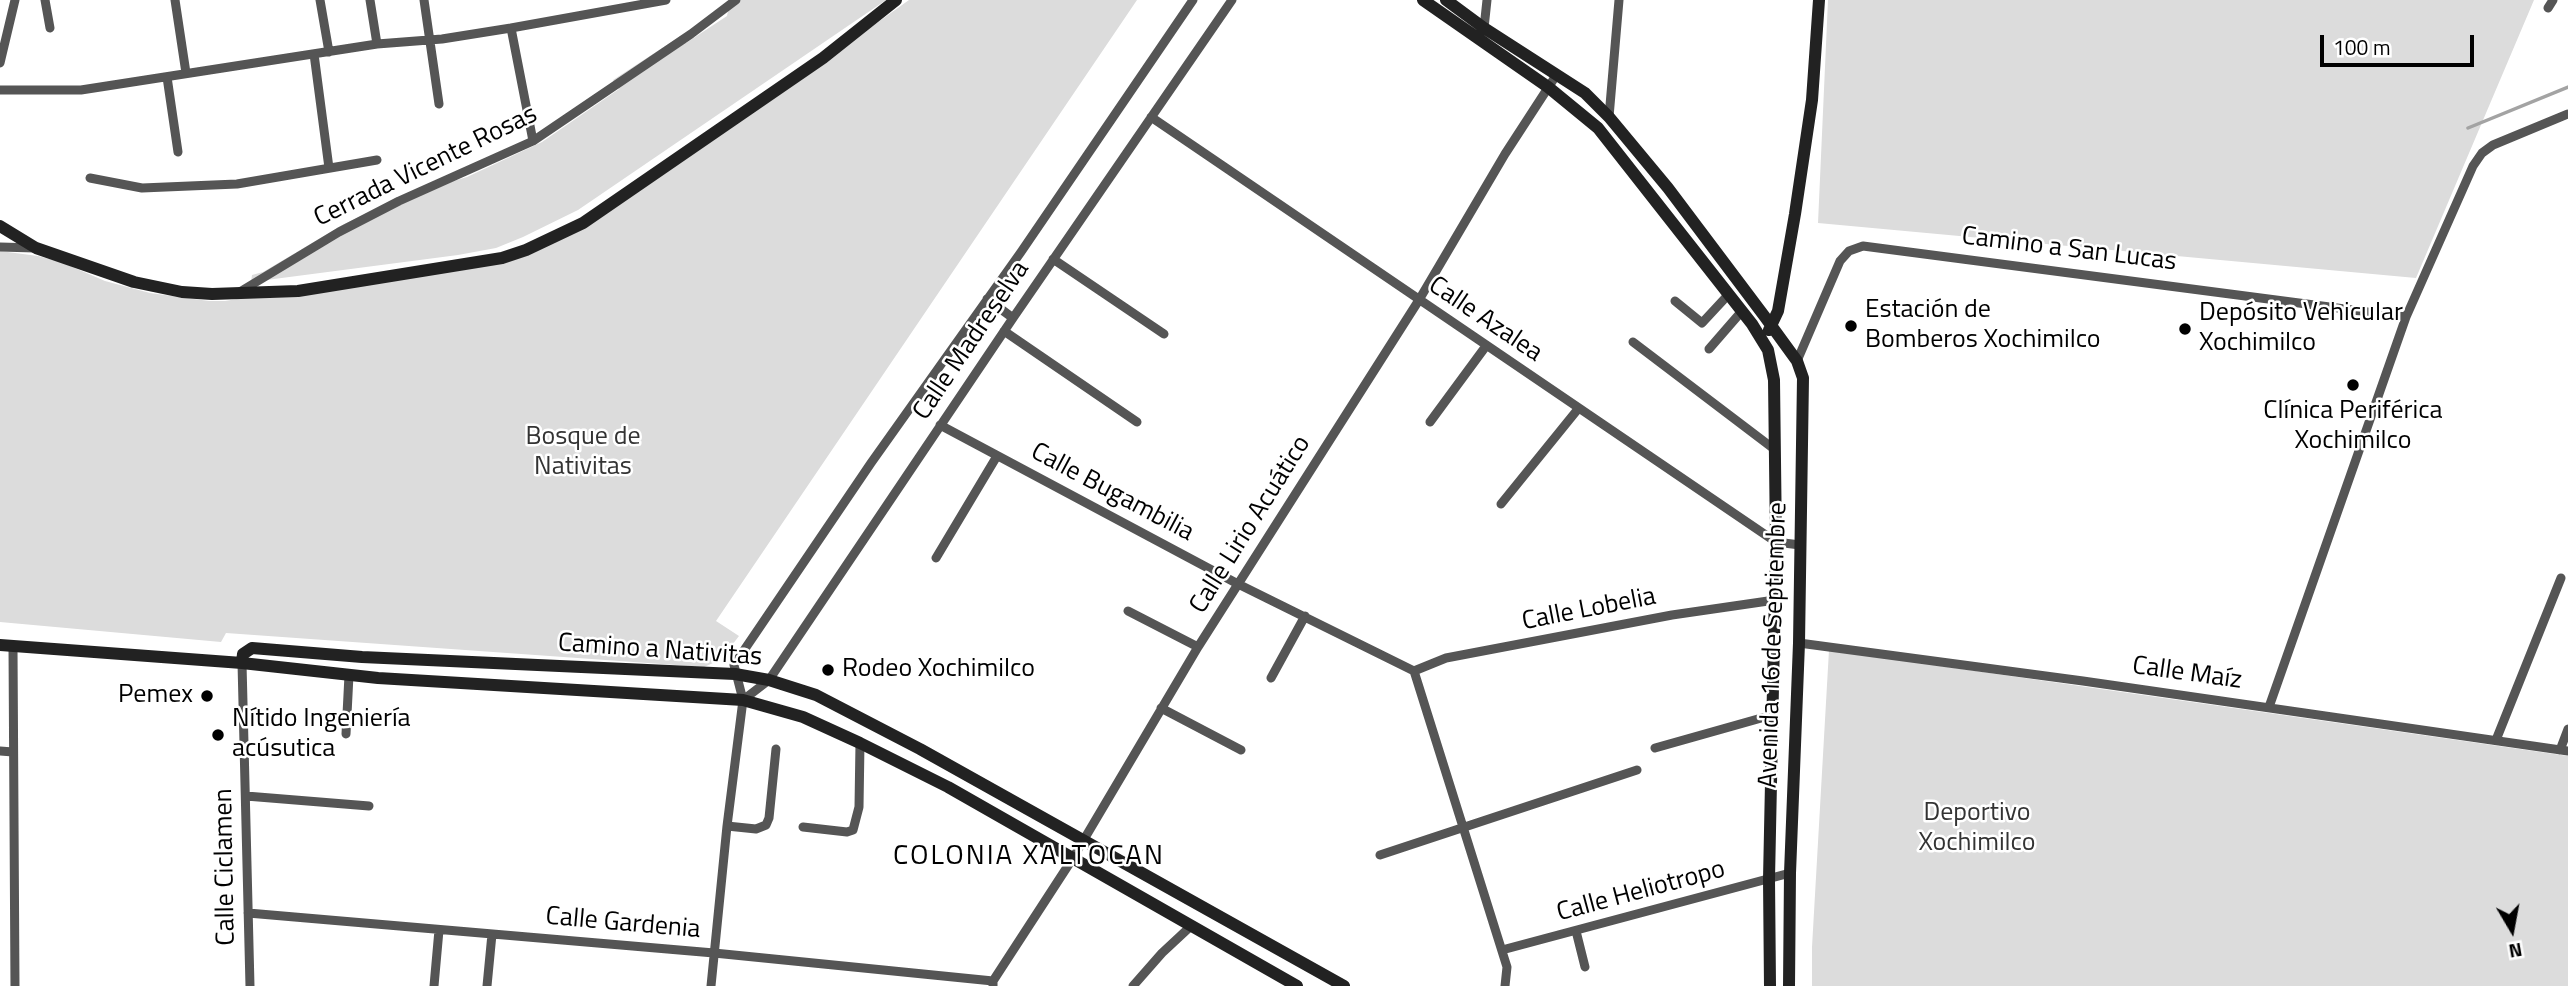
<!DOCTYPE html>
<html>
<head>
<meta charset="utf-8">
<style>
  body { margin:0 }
  #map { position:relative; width:2568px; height:986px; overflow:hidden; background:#fff; font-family:"Titillium Web",sans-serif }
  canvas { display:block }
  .north { position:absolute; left:2477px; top:895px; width:70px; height:70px; -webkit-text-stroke:5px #fff; paint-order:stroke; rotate:170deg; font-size:19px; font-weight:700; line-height:28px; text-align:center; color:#000 }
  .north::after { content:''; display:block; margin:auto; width:24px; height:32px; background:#000; clip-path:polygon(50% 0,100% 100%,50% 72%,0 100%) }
  .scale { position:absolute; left:2320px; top:35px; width:154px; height:32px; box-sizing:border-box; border:4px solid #000; border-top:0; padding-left:9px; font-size:21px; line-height:24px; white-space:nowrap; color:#000; -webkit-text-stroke:5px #fff; paint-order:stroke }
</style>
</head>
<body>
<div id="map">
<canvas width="2568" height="986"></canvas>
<div class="north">N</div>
<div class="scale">100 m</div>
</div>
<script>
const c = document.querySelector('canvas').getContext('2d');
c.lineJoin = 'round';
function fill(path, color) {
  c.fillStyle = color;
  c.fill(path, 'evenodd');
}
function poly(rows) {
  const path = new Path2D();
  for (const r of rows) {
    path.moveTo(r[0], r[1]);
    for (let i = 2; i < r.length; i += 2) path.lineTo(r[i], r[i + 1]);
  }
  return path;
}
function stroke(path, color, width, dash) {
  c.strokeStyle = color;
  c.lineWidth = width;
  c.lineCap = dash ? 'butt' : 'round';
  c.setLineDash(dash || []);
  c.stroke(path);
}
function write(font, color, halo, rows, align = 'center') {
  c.font = font + ' "Titillium Web",sans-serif';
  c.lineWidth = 5;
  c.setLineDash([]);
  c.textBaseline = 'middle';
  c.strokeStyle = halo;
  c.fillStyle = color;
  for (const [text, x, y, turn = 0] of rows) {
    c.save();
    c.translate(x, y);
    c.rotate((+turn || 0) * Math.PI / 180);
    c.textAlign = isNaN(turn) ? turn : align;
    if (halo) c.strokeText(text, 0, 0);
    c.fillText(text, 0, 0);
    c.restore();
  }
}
fill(poly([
  [741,0,886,0,578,210,523,237,496,248,458,255,251,282,252,275,263,272,344,224,409,194,467,177,542,142,619,89,613,80,682,35,686,43,727,16,728,11],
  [909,0,1137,0,716,621,739,636,729,649,713,663,704,667,226,633,221,642,0,622,0,251,38,256,61,262,105,281,150,293,209,301,225,301,534,250,867,30],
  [1828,0,2534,0,2416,278,1818,223],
  [1829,650,2568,756,2568,986,1812,986,1812,947]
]), '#dcdcdc');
stroke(poly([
  [2468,128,2568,87]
]), '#a3a3a3', 3.5);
stroke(poly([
  [45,0,50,28],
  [175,0,186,73],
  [320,0,329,52],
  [370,0,377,44],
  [424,0,439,104],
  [2548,8,2553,0],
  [511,28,533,141],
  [1484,28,1487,0],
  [314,54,329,168],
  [0,63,15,0],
  [167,77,178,152],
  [0,90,81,90,377,44,442,39,511,28,666,0],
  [1151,117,1776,542,1800,545],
  [1609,117,1619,0],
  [90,178,142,188,237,184,377,160],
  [0,247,35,248],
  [1053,259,1164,334],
  [238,293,339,232,399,201,533,141,691,34,736,0],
  [987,299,1013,318],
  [1675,301,1702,323,1728,295],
  [1004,331,1137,422],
  [1633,342,1774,449],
  [1709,349,1742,311],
  [1797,361,1840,261,1849,251,1863,246,2406,317],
  [1430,422,1486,346],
  [940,425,1238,584,1414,671],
  [1501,504,1578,409],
  [936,558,997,456],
  [1128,611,1198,647],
  [1799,643,2083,681,2568,751],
  [13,647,15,986],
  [242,663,250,986],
  [1414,671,1446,658,1672,615,1775,600],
  [1414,671,1507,967,1505,986],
  [1271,678,1305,616],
  [743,700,769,680,1013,318,1232,0],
  [2269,707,2406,317,2473,166,2482,153,2493,145,2568,114],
  [1161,708,1241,750],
  [346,734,349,675],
  [2496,740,2561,578],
  [1655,748,1772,715],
  [2560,750,2568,729],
  [0,751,13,752],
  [246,796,369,806],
  [727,826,756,829,766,825,769,818,776,749],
  [803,827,847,832,853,830,859,807,860,743],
  [1380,855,1637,770],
  [248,913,714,953,993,981],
  [1576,931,1585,967],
  [1502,950,1790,873],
  [434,986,439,930],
  [487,986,492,934],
  [711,986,727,826,743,700,734,665,871,463,1021,252,1193,0],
  [993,986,993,981,1073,858,1198,647,1419,300,1505,154,1557,74],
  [1133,986,1162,953,1191,926]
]), '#555', 9);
stroke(poly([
  [1423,0,1548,87,1598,128,1752,324,1768,350,1774,380,1776,542,1769,879,1770,986],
  [1446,0,1484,28,1585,93,1609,117,1668,188,1765,317,1797,361,1803,378,1799,643,1790,873,1789,986],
  [0,226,36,248,134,282,182,292,212,294,298,291,502,258,526,250,583,223,823,58,896,0],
  [1769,330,1778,311,1795,214,1812,100,1819,0],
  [0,645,242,663,378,678,743,700,803,717,860,743,948,787,1297,986],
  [242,663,243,654,252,648,362,657,735,674,769,680,816,695,920,749,1344,986]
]), '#222', 12);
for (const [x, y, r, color] of [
  [1851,326,7,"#000"],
  [2185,329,7,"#000"],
  [2353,385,7,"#000"],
  [828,670,7,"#000"],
  [207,696,7,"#000"],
  [218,735,7,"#000"]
]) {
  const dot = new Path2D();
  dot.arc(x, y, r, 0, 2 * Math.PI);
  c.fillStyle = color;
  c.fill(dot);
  stroke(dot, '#fff', 2.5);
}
write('26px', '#000', '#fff', [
  ["Cerrada Vicente Rosas",426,167,-26],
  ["Camino a San Lucas",2069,250,7],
  ["Calle Azalea",1485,320,34],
  ["Calle Madreselva",972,341,-56],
  ["Calle Bugambilia",1112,493,28],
  ["Calle Lirio Acuático",1251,525,-58],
  ["Calle Lobelia",1589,610,-11],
  ["Avenida 16 de Septiembre",1774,645,-88],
  ["Camino a Nativitas",660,651,4],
  ["Calle Maíz",2187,674,8],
  ["Calle Ciclamen",226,867,-91],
  ["Calle Heliotropo",1641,892,-15],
  ["Calle Gardenia",623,924,5]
]);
write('26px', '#000', '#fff', [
  ["Estación de",1865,311],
  ["Bomberos Xochimilco",1865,341],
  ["Depósito Vehicular",2199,314],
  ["Xochimilco",2199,344],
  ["Clínica Periférica",2353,412,"center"],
  ["Xochimilco",2353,442,"center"],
  ["Rodeo Xochimilco",842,670],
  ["Pemex",193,696,"right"],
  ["Nítido Ingeniería",232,720],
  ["acúsutica",232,750]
], 'left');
write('26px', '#333', '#fff', [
  ["Bosque de",583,438],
  ["Nativitas",583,468],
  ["Deportivo",1977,814],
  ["Xochimilco",1977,844]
]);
c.letterSpacing = '2px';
write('28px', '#000', '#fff', [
  ["COLONIA XALTOCAN",1029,857]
]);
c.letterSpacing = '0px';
</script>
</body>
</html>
